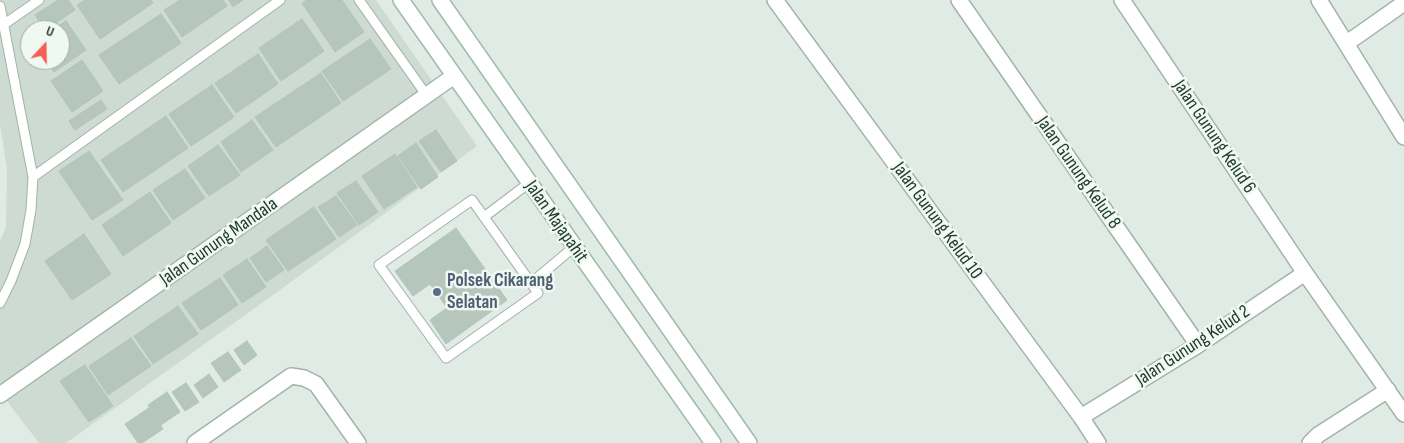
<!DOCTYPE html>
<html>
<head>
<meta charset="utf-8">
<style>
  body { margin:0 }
  #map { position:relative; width:1404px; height:443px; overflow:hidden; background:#dfebe4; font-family:"Sofia Sans Condensed",sans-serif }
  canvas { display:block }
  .north { position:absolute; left:20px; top:20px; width:50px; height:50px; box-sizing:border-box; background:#f0f8f2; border:1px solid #9daca4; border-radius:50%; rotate:21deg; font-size:14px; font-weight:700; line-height:20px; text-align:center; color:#203b2f }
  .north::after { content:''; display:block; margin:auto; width:18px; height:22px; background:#f55e53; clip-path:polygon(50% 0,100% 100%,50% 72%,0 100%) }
</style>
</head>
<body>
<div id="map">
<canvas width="1404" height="443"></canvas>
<div class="north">U</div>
</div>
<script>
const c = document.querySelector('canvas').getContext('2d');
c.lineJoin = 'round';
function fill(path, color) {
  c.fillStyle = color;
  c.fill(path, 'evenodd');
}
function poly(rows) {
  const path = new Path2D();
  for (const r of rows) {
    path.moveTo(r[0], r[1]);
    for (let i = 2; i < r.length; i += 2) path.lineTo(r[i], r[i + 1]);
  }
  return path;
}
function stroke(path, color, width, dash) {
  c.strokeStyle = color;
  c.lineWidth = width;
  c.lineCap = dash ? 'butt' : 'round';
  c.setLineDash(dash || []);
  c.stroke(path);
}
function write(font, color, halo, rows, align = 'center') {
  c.font = font + ' "Sofia Sans Condensed",sans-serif';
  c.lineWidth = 5;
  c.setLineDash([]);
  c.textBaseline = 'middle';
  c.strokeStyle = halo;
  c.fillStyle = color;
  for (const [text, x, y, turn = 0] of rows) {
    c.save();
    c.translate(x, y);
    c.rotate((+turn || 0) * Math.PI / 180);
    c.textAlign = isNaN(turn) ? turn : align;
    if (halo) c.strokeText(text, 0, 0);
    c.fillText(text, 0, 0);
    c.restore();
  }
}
fill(poly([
  [0,0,376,0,477,146,273,295,66,443,39,443,0,392,0,241,6,227,7,169,0,124],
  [30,30,60,30,60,60,30,60]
]), '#cedbd2');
const building = poly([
  [58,0,68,0,75,10,45,30,35,15,58,0],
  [85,0,151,0,153,3,100,39,77,5,85,0],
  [180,0,223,0,227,6,182,37,164,10,180,0],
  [229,0,243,0,233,7,229,0],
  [307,0,342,0,364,32,335,52,302,3,307,0],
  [161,14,181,43,119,84,99,55,161,14],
  [302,19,324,51,281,81,259,48,302,19],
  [66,21,86,50,54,72,46,60,60,60,60,30,52,30,66,21],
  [370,39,391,69,343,101,322,71,370,39],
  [258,54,278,84,236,113,215,83,258,54],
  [82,60,103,91,72,112,51,81,82,60],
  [321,73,341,103,276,147,255,117,321,73],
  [212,85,234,117,191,146,169,114,212,85],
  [101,100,107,109,75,130,69,121,101,100],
  [166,116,188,148,123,192,101,160,166,116],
  [252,120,273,150,241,172,221,142,252,120],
  [436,130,457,161,441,172,419,141,436,130],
  [416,143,438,177,421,189,398,156,416,143],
  [218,145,240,175,209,196,188,166,218,145],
  [89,151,123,200,92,220,59,171,89,151],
  [395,154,417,187,384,209,362,176,395,154],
  [185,169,205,198,173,220,153,190,185,169],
  [356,181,378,212,359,225,337,193,356,181],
  [150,192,171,223,123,256,102,225,150,192],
  [336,196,357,225,339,237,318,207,336,196],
  [314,207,336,239,288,271,266,240,314,207],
  [456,228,507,300,446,344,430,320,447,308,430,284,413,296,395,271,456,228],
  [84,234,111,274,72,300,45,261,84,234],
  [267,246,284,270,266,282,250,258,267,246],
  [247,259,266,287,242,303,223,275,247,259],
  [220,278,238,305,201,330,182,303,220,278],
  [178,306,198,334,153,364,134,336,178,306],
  [131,338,151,366,108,395,89,366,131,338],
  [247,341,257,355,244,365,234,350,247,341],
  [228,352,241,370,224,382,211,363,228,352],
  [85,365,113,406,89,422,60,381,85,365],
  [209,374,218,387,203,398,194,385,209,374],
  [186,383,199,402,185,411,172,392,186,383],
  [167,392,180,412,161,425,148,405,167,392],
  [149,408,163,429,142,443,138,443,125,424,149,408]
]);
fill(building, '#b5c6bc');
stroke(building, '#b2c5b9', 1);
const lane = poly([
  [359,0,427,96],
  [0,6,33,177,31,210,25,244,11,281,0,303],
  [3,25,39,0],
  [33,177,280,0],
  [472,200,538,293,446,358,379,265,472,200],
  [484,217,529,183],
  [531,283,574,247]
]);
const street = poly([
  [775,0,1081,417,1098,443],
  [959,0,1198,345],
  [1122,0,1305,273,1404,414],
  [1319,0,1404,137],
  [1347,43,1404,3],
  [0,395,454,76],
  [1081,417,1198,345,1305,273],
  [195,443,291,376,304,378,316,384,358,443],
  [1310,443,1318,435,1388,390]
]);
const secondary = poly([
  [401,0,713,443],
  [440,0,749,443]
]);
stroke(lane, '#a2b3aa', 11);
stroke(street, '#a2b3aa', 18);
stroke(secondary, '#a0baac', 18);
stroke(lane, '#fff', 9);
stroke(street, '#fff', 15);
stroke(secondary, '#fff', 15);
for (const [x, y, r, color] of [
  [437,292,5,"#5c6f8a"]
]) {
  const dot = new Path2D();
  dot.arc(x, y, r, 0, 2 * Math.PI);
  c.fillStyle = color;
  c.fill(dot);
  stroke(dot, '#f0f8f2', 2);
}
write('19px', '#203b2f', '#f0f8f2', [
  ["Jalan Gunung Kelud 6",1214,137,56],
  ["Jalan Gunung Kelud 8",1078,173,55],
  ["Jalan Gunung Kelud 10",937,221,54],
  ["Jalan Majapahit",556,222,55],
  ["Jalan Gunung Mandala",219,242,-35],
  ["Jalan Gunung Kelud 2",1193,346,-33]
]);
write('bold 19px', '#4e5e75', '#f0f8f2', [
  ["Polsek Cikarang",447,281],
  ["Selatan",447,303]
], 'left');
</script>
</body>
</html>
